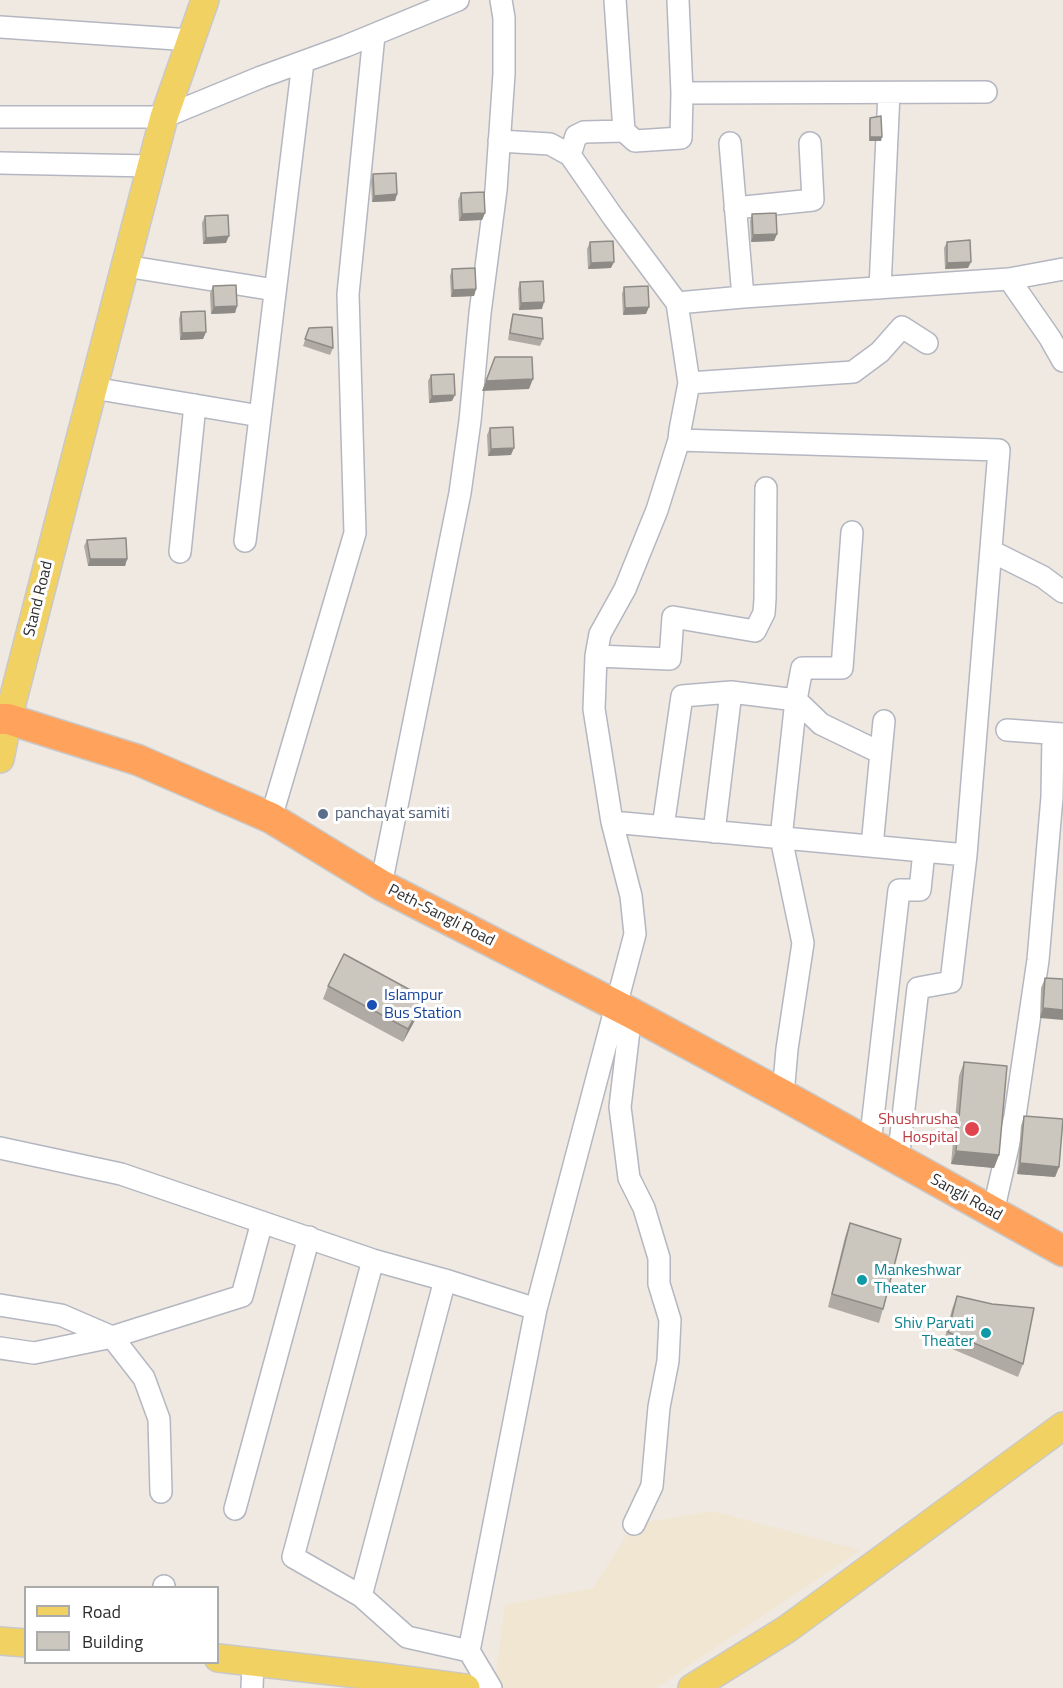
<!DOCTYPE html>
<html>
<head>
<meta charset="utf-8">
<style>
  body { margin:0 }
  #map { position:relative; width:1063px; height:1688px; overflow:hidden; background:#efe9e1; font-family:"Titillium Web",sans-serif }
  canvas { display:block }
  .legend { position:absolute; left:24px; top:1586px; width:195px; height:78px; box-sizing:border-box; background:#fff; border:2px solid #ababab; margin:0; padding:8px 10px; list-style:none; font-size:18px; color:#2e2e2e }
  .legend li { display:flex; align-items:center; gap:12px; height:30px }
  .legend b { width:30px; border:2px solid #ababab }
</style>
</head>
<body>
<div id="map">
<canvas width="1063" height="1688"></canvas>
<ul class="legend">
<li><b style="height:8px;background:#f2d163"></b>Road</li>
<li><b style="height:16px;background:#cbc7bf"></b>Building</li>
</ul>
</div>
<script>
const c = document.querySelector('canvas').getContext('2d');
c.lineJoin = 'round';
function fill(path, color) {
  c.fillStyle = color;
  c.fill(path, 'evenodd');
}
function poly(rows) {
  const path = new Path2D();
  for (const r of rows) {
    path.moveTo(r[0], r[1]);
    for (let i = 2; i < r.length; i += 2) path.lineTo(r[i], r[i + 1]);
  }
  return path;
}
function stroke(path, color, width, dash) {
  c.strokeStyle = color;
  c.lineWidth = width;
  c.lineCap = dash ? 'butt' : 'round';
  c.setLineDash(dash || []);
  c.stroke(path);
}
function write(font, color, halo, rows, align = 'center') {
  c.font = font + ' "Titillium Web",sans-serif';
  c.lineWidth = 6;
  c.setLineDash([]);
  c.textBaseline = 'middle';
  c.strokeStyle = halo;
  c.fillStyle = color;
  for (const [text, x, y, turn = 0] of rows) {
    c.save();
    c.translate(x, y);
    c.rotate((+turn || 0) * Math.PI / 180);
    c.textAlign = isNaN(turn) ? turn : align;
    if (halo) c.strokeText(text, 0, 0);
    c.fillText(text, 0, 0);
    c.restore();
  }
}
fill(poly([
  [712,1511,860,1550,656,1688,494,1688,505,1605,593,1588,634,1524]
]), '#f0e6d1');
const minor = poly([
  [615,0,624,131],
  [0,27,191,40],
  [682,93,986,92],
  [0,117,164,117,261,77,346,46,458,0],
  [730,143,743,297],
  [570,155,576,136,584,132,624,131,635,141,681,138,682,93,678,0],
  [0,163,151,166],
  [735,208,813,200,810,143],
  [125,266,275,290],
  [1009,279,1050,338,1063,361],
  [880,288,889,93],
  [677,303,743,297,1009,279,1063,269],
  [689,383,853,372,880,352,902,327,927,343],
  [93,388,260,416],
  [679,440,999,450,966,855,951,982,918,988,898,1160],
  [245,541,303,62],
  [991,551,1043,577,1063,592],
  [180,552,195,405],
  [596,656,670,659,673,617,755,631,764,613,765,599,766,488],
  [1007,730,1063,734],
  [271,818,355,533,348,294,374,35],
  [612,822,966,855],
  [663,827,682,696,731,692,796,700,821,724,881,753],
  [714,832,731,692],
  [872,846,884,721],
  [381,885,460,493,470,421,480,313,496,190,504,74,504,18,501,0],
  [631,1013,620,1107,629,1178,644,1208,659,1258,659,1284,670,1320,668,1361,659,1407,652,1486,634,1524],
  [783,1095,787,1049,803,943,781,838,796,700,802,668,842,668,852,532],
  [870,1144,899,890,920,890,924,851],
  [0,1148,121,1174,373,1260,445,1280,536,1309],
  [993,1212,1015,1116,1038,960,1052,797,1053,734],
  [373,1260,293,1557,361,1596,407,1637,469,1651],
  [0,1305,61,1315,112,1337],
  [0,1348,34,1353,112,1337],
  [161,1492,159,1419,144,1378,112,1337,242,1296,262,1222],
  [235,1509,309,1237],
  [164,1588,164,1586],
  [361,1596,445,1280],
  [252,1688,253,1662],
  [491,1688,469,1651,536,1309,635,934,631,896,612,822,594,709,596,656,600,634,625,589,657,510,679,440,680,430,689,383,677,303,613,217,570,155,550,144,499,141]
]);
const major = poly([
  [0,759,8,719,80,439,164,117,205,0],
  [0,1641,26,1643],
  [218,1658,383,1677,466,1688],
  [692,1688,787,1629,1063,1426]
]);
const highway = poly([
  [0,719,8,719,138,760,271,818,381,885,631,1013,783,1095,1063,1251]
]);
stroke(minor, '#b4b7c1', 24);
stroke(major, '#c9c9c9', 30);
stroke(highway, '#c9c9c9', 33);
stroke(minor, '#fff', 21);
stroke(major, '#f2d163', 27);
stroke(highway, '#ffa35c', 30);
fill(poly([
  [870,118,881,141,869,141,869,121],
  [373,174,397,194,395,201,372,202,371,181],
  [461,193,485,213,482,220,459,221,458,200],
  [752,214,777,234,774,241,751,242,750,221],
  [205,216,226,243,203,244,202,223],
  [590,242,611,268,588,269,587,249],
  [947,242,968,268,945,269,944,248],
  [452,269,476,289,474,296,451,297,450,276],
  [520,282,542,309,519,310,518,289],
  [213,286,237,306,235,313,211,314,210,293],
  [624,287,646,314,623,315,622,294],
  [181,312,206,332,203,339,180,340,179,319],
  [513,314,543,339,540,346,508,340,511,320],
  [309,328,333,348,330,355,303,346],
  [431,375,452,401,429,403,428,381],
  [490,428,511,455,488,456,487,435],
  [87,540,127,559,125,566,88,566,84,546],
  [1045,978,1063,979,1040,1018,1041,988],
  [328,986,420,1011,403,1042,323,999],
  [964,1062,999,1155,994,1168,951,1164,959,1076],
  [1024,1116,1059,1167,1055,1177,1017,1174,1021,1126],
  [850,1223,883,1309,879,1323,828,1307,845,1237],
  [957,1296,1023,1364,1018,1377,943,1345,952,1309]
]), '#afaba4');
fill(poly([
  [870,137,882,137,881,141,869,141],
  [397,194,395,201,372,202,374,196],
  [485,213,482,220,459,221,462,214],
  [777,234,774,241,751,242,753,235],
  [229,236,226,243,203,244,206,238],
  [614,262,611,268,588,269,591,263],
  [971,262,968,268,945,269,947,263],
  [476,289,474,296,451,297,453,290],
  [544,302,542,309,519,310,521,303],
  [237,306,235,313,211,314,214,307],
  [649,307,646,314,623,315,625,308],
  [206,332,203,339,180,340,182,333],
  [533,379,529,389,482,391,486,381],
  [455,395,452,401,429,403,432,396],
  [514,448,511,455,488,456,491,449],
  [90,559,127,559,125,566,88,566],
  [425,998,420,1011,403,1042,408,1029],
  [1043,1008,1063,1010,1063,1020,1040,1018],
  [956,1151,999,1155,994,1168,951,1164],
  [1020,1163,1059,1167,1055,1177,1017,1174]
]), '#8e8b86');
const building = poly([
  [881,116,882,137,870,137,870,118,881,116],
  [396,173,397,194,374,196,373,174,396,173],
  [484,192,485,213,462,214,461,193,484,192],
  [776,213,777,234,753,235,752,214,776,213],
  [228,215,229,236,206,238,205,216,228,215],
  [970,240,971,262,947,263,947,242,970,240],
  [613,241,614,262,591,263,590,242,613,241],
  [475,268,476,289,453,290,452,269,475,268],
  [543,281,544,302,521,303,520,282,543,281],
  [236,285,237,306,214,307,213,286,236,285],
  [648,286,649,307,625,308,624,287,648,286],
  [205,311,206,332,182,333,181,312,205,311],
  [513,314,542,318,543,339,510,333,513,314],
  [332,327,333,348,305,339,309,328,332,327],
  [495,357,532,357,533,379,486,381,495,357],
  [454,374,455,395,432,396,431,375,454,374],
  [513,427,514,448,491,449,490,428,513,427],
  [126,538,127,559,90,559,87,540,126,538],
  [344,954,425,998,408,1029,328,986,344,954],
  [1045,978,1063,979,1063,1010,1043,1008,1045,978],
  [964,1062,1007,1066,999,1155,956,1151,964,1062],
  [1024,1116,1063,1119,1059,1167,1020,1163,1024,1116],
  [850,1223,901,1239,883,1309,832,1294,850,1223],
  [957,1296,992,1304,1034,1308,1023,1364,948,1332,957,1296]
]);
fill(building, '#cbc7bf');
stroke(building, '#8e8b86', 1.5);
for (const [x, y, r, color] of [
  [323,814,6,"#5c6f8a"],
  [372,1005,6,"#1a4fb4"],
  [972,1129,8,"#e0444e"],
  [862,1280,6,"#0f9aa8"],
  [986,1333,6,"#0f9aa8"]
]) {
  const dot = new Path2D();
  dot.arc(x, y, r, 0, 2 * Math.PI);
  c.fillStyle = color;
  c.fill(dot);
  stroke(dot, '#fff', 2);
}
write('16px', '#2e2e2e', '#fff', [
  ["Stand Road",39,599,-76],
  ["Peth-Sangli Road",441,916,27],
  ["Sangli Road",966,1198,29]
]);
write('16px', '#4e5e75', '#fff', [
  ["panchayat samiti",335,814]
], 'left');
write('16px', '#164399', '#fff', [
  ["Islampur",384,996],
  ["Bus Station",384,1014]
], 'left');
write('16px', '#be3a42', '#fff', [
  ["Shushrusha",958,1120],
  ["Hospital",958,1138]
], 'right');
write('16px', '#0d838f', '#fff', [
  ["Mankeshwar",874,1271],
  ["Theater",874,1289],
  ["Shiv Parvati",974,1324,"right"],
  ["Theater",974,1342,"right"]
], 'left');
</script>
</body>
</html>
